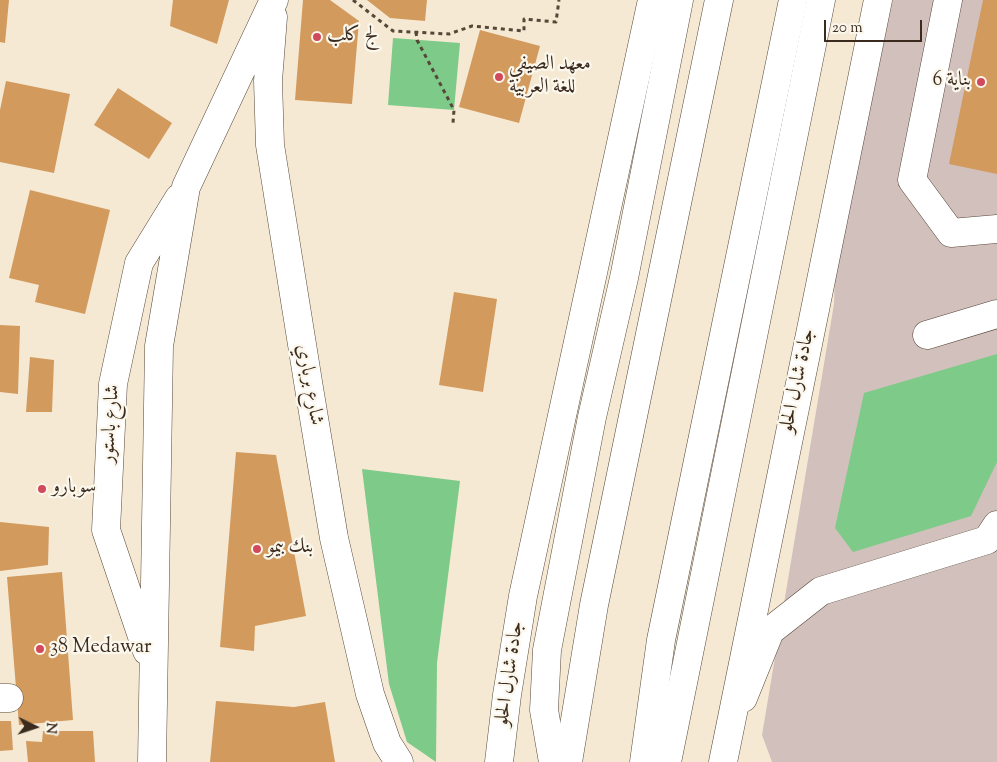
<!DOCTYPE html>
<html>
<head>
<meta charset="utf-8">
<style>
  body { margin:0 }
  #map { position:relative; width:997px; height:762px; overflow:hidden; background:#f5e9d3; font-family:"Sorts Mill Goudy",serif }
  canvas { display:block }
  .north { position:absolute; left:10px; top:702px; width:50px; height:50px; -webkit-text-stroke:4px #fbf7ec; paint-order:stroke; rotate:94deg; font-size:14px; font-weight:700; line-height:20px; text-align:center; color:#3b2a1e }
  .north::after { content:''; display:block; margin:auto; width:18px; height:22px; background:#3b2a1e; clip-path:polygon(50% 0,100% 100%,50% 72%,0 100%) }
  .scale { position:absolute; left:824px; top:20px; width:98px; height:22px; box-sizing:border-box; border:2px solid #3b2a1e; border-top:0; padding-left:6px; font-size:15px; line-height:18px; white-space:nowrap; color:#3b2a1e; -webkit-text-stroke:4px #fbf7ec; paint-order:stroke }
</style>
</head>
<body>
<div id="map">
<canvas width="997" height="762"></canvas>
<div class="north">N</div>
<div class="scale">20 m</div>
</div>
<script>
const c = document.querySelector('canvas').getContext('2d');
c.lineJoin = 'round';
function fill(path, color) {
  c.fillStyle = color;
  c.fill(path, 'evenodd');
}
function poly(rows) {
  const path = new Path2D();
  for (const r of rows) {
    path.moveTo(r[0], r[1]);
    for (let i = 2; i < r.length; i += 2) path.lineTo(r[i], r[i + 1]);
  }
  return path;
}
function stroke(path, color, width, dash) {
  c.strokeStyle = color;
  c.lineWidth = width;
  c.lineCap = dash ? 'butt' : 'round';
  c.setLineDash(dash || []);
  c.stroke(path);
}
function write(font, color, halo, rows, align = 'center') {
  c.font = font + ' "Sorts Mill Goudy",Amiri,serif';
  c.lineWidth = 4.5;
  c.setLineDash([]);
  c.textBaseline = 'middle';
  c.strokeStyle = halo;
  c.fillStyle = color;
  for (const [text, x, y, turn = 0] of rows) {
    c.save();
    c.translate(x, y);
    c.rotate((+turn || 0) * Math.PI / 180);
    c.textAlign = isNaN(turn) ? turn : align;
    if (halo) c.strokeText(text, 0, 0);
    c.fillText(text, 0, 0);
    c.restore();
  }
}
fill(poly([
  [893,0,997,0,997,762,772,762,762,735,834,304,835,275]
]), '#d1c0bc');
fill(poly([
  [393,38,460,43,454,110,388,105],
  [997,354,997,462,971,516,853,552,835,528,864,393],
  [362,469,460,481,437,663,436,762,407,742,389,684]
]), '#7dca89');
fill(poly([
  [0,0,9,0,5,43,0,42],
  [173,0,229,0,217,44,170,26],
  [303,0,330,0,359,21,352,104,295,100],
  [367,0,427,0,425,21,390,18],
  [983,0,997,0,997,174,949,164],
  [480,30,540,46,519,123,459,107],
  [6,81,70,94,54,173,0,162,0,110],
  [118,88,172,123,149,159,94,125],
  [30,190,110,210,85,314,35,302,39,285,9,278],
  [454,292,497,299,483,392,439,385],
  [0,325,20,326,18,394,0,392],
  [30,357,54,360,52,412,26,412],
  [236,452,276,455,306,616,255,626,254,651,220,647],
  [0,522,49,527,48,565,0,571],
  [62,572,73,720,19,725,7,577],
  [216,701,294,707,325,702,335,762,210,762],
  [0,721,11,721,13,750,0,751],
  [43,731,93,731,95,762,28,762,26,741,42,742]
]), '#d29a5d');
const minor = poly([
  [948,0,912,180,951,233,997,229],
  [273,17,268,81,270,145,309,388,334,538,370,694,387,743,399,762],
  [927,335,997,314],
  [147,651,106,530,113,384,139,263,179,198],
  [0,698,9,698],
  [743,698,770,631,821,591,987,540,997,525],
  [152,762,159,346,186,187,274,0],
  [553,762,544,710,547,650,592,417,624,278,679,0],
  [644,762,661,640,793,0]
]);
const highway = poly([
  [499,762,507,695,523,596,652,0],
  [568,762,594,605,719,0],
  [667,762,821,0],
  [723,762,878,0]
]);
stroke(minor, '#574739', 29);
stroke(highway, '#574739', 29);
stroke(poly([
  [353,0,393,31,449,34,472,26,524,31,524,19,556,22,559,0],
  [416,32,417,40,454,110,453,123]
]), '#574739', 3, [4, 4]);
stroke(minor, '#fff', 28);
stroke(highway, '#fff', 28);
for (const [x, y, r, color] of [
  [317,37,5,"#d1495b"],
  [499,77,5,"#d1495b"],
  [981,82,5,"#d1495b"],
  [42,489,5,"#d1495b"],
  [257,549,5,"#d1495b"],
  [40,649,5,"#d1495b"]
]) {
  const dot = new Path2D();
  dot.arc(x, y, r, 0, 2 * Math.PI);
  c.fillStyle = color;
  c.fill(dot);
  stroke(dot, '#fbf7ec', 2);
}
write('20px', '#3b2a1e', '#fbf7ec', [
  ["لج كلب",327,37],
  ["معهد الصيفي",509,66],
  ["للغة العربية",509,89],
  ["بناية 6",971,82,"right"],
  ["سوبارو",52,489],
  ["بنك بيمو",267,549],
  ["38 Medawar",50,649]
], 'left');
write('20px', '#3b2a1e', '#fbf7ec', [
  ["جادة شارل الحلو",799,381,-78],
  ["شارع برباري",308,385,80],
  ["شارع باستور",112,424,-86],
  ["جادة شارل الحلو",511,674,-82]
]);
</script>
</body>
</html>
